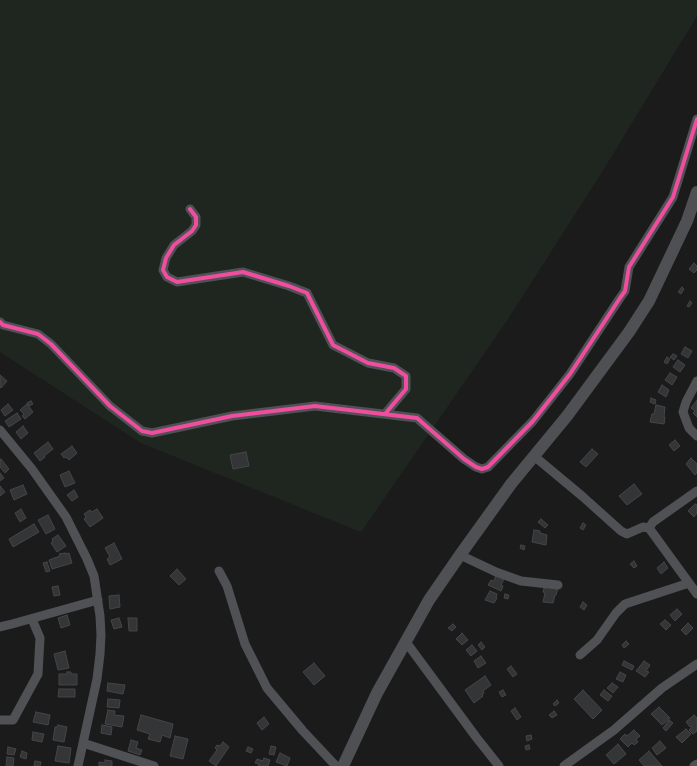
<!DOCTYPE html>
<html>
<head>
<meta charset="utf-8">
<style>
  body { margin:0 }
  canvas { display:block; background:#1b1b1c }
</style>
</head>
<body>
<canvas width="697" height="766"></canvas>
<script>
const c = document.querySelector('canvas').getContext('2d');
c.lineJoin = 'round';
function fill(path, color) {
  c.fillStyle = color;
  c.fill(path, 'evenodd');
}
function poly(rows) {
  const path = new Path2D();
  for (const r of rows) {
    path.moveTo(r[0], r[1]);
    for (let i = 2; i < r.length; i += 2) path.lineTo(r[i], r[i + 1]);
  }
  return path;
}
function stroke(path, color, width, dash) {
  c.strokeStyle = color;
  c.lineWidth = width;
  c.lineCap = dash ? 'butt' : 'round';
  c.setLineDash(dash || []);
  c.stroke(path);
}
fill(poly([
  [0,0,697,0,697,16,602,172,508,319,361,532,141,443,0,352]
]), '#1f261f');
const building = poly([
  [694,263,697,266,697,270,694,273,689,269,694,263],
  [682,287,684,289,681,294,678,292,682,287],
  [690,301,692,303,689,307,687,306,690,301],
  [685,347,692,351,688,358,681,354,685,347],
  [673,354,677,356,674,360,670,357,673,354],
  [667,357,670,359,667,364,664,362,667,357],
  [678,360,685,365,680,372,673,367,678,360],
  [670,373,677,377,672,385,665,380,670,373],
  [0,375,7,381,1,388,0,387,0,375],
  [662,385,669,390,666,397,658,392,662,385],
  [651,398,656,400,655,404,650,402,651,398],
  [697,400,697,417,693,413,695,411,691,408,697,400],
  [31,401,33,404,29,406,27,403,31,401],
  [8,404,13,410,5,416,1,410,8,404],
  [27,404,33,412,25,419,22,416,24,414,20,410,27,404],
  [656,405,665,407,664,417,665,417,664,424,650,422,652,414,654,414,656,405],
  [17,413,21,419,9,427,5,421,17,413],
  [23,426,28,433,21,439,16,432,23,426],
  [675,440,680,446,674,451,669,445,675,440],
  [48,442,53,449,44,456,45,457,40,461,34,453,48,442],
  [72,446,77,453,69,460,66,457,64,458,61,454,72,446],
  [592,449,598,454,586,467,580,462,592,449],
  [246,452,249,466,233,469,230,455,246,452],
  [691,458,697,464,697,473,695,475,686,464,691,458],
  [1,459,9,469,5,473,0,467,0,460,1,459],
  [69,471,75,483,65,487,60,475,69,471],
  [0,473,4,478,0,481,0,473],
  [634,484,642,494,627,505,619,496,634,484],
  [23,485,27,494,14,500,10,490,23,485],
  [0,486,5,492,0,496,0,486],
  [74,490,78,497,72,501,67,495,74,490],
  [695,504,697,505,697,513,694,517,688,511,695,504],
  [21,509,26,518,20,522,15,513,21,509],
  [97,509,103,518,90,527,84,519,86,517,84,514,90,510,92,512,97,509],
  [48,515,55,529,46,534,38,520,48,515],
  [541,519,548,525,545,528,538,522,541,519],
  [583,523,586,525,583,530,580,528,583,523],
  [34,524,39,532,13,547,9,539,34,524],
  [534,530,540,531,540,533,547,535,546,545,532,542,534,530],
  [58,535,66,546,57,552,51,543,53,541,52,539,58,535],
  [114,543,122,559,110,565,107,559,110,557,105,548,114,543],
  [521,545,525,546,524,550,520,548,521,545],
  [65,553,65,554,69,553,72,563,52,569,49,560,60,556,59,554,65,553],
  [634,561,637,566,634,568,630,564,634,561],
  [47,562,50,571,46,572,43,563,47,562],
  [664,562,668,568,661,574,657,568,664,562],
  [177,569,186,579,179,585,170,576,177,569],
  [496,575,504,579,501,585,503,586,501,591,488,585,491,580,494,581,496,575],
  [58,586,60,595,54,596,52,587,58,586],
  [546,586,558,588,556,595,555,595,553,603,543,602,545,593,543,592,544,588,545,589,546,586],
  [490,591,497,594,496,598,497,598,494,603,485,600,490,591],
  [505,594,509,595,508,599,504,598,505,594],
  [119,595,120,607,110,609,109,596,119,595],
  [583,602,587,605,584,610,580,607,583,602],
  [677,609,682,614,675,621,670,615,677,609],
  [67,615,70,625,61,628,58,618,67,615],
  [119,618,122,627,114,629,111,620,119,618],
  [128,618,137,618,137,631,129,631,128,618],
  [665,620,671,625,666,630,660,624,665,620],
  [688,623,693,628,686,635,681,630,688,623],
  [453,624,456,627,452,631,448,628,453,624],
  [462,633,468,640,462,645,456,639,462,633],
  [626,641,629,644,624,648,622,645,626,641],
  [481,642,485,647,482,650,478,645,481,642],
  [472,645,477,651,471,656,466,650,472,645],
  [65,651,69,668,58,670,54,654,65,651],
  [481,656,486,663,478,668,474,661,481,656],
  [624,661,634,666,632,670,622,665,624,661],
  [644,661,650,665,646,671,649,672,645,677,636,671,644,661],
  [314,663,325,676,314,685,303,672,314,663],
  [511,666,517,674,513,677,507,669,511,666],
  [67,672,71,672,71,674,77,674,77,685,59,685,59,674,67,674,67,672],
  [620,672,626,675,623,682,616,679,620,672],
  [485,676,491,685,483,691,484,693,482,695,483,696,474,703,465,690,485,676],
  [108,683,125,685,123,694,107,691,108,683],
  [612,683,618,687,613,693,607,688,612,683],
  [59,689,75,689,75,697,58,697,59,689],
  [503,690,506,695,502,697,499,692,503,690],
  [583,690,602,710,593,719,574,699,583,690],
  [604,690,612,696,608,701,600,695,604,690],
  [108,699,120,700,119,708,107,707,108,699],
  [557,700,559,703,555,706,553,704,557,700],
  [659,707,670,718,662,725,651,714,659,707],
  [515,708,521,717,517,720,511,711,515,708],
  [108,710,115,711,114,715,124,716,122,727,105,724,108,710],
  [554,711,557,715,552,718,549,715,554,711],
  [36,712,50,715,48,725,33,722,36,712],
  [141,715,173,724,170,738,162,735,160,742,148,739,150,734,137,730,141,715],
  [694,715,697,718,697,731,693,734,689,730,692,727,691,726,690,727,686,722,694,715],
  [264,717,269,724,262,730,257,723,264,717],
  [669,720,673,723,666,731,663,728,669,720],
  [58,725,67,727,64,742,53,740,55,727,57,727,58,725],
  [102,725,112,727,111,735,101,733,102,725],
  [686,729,691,734,682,743,676,737,686,729],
  [634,730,640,736,636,739,638,742,634,745,632,743,628,747,620,739,625,734,627,736,634,730],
  [33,732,44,734,42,742,32,740,33,732],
  [531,735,532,739,527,741,526,736,531,735],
  [175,736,188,739,183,759,170,756,175,736],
  [131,740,138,742,136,748,142,750,140,755,128,751,131,740],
  [660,741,666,748,657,755,652,748,660,741],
  [223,742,229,747,216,766,209,761,217,750,215,748,217,745,220,746,223,742],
  [618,744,626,754,614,764,606,755,618,744],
  [529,745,530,749,526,750,525,746,529,745],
  [58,746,71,748,69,763,55,761,58,746],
  [271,746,276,747,274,755,269,754,271,746],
  [8,747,16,749,14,755,7,754,8,747],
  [248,747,253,749,251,753,246,751,248,747],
  [22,751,27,753,26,759,20,757,22,751],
  [649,751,660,764,662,766,644,766,639,760,649,751],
  [280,753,290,758,287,766,276,762,280,753],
  [7,757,14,758,13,766,6,766,7,757],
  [264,758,270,760,268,766,258,766,259,764,255,763,257,759,263,761,264,758],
  [105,760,112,761,112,766,99,766,99,762,105,763,105,760],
  [35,761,41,762,40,766,34,766,35,761]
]);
fill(building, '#343536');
stroke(building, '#444548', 1);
stroke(poly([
  [190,209,196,217,196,225,192,231,174,245,166,258,163,270,167,277,177,282,243,272,289,286,307,293,333,345,368,363,394,368,406,376,406,389,385,414],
  [0,322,3,325,38,334,51,344,110,406,142,431,152,433,232,416,315,406,417,418,464,459,476,467,482,469,488,467,533,421,570,374,620,298,625,291,629,267,673,197,697,119],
  [697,381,686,402,683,412,689,428,697,436],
  [0,430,32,469,66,517,87,559,94,576,100,616,101,635,100,654,97,679,78,766],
  [534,456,582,496,621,531,627,534,643,527,649,528,697,594],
  [649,528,653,522,697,491],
  [460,555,496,572,521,581,558,585],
  [219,571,227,586,245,644,267,688,303,731,336,766],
  [0,627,12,624,98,600],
  [406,642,476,737,499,766],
  [580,655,597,640,616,613,625,604,689,583],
  [0,720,13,720,38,674,40,638,32,619],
  [83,743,154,766],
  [564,766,614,730,662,688,697,664],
  [694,766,697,764]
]), '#4f5155', 9);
stroke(poly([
  [343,766,377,693,429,600,460,555,511,484,567,416,629,332,649,301,687,221,697,192]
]), '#4e5053', 12);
stroke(poly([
  [190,209,196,217,196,225,192,231,174,245,166,258,163,270,167,277,177,282,243,272,289,286,307,293,333,345,368,363,394,368,406,376,406,389,385,414],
  [0,322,3,325,38,334,51,344,110,406,142,431,152,433,232,416,315,406,417,418,464,459,476,467,482,469,488,467,533,421,570,374,620,298,625,291,629,267,673,197,697,119]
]), '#ef4d9e', 4);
</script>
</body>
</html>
